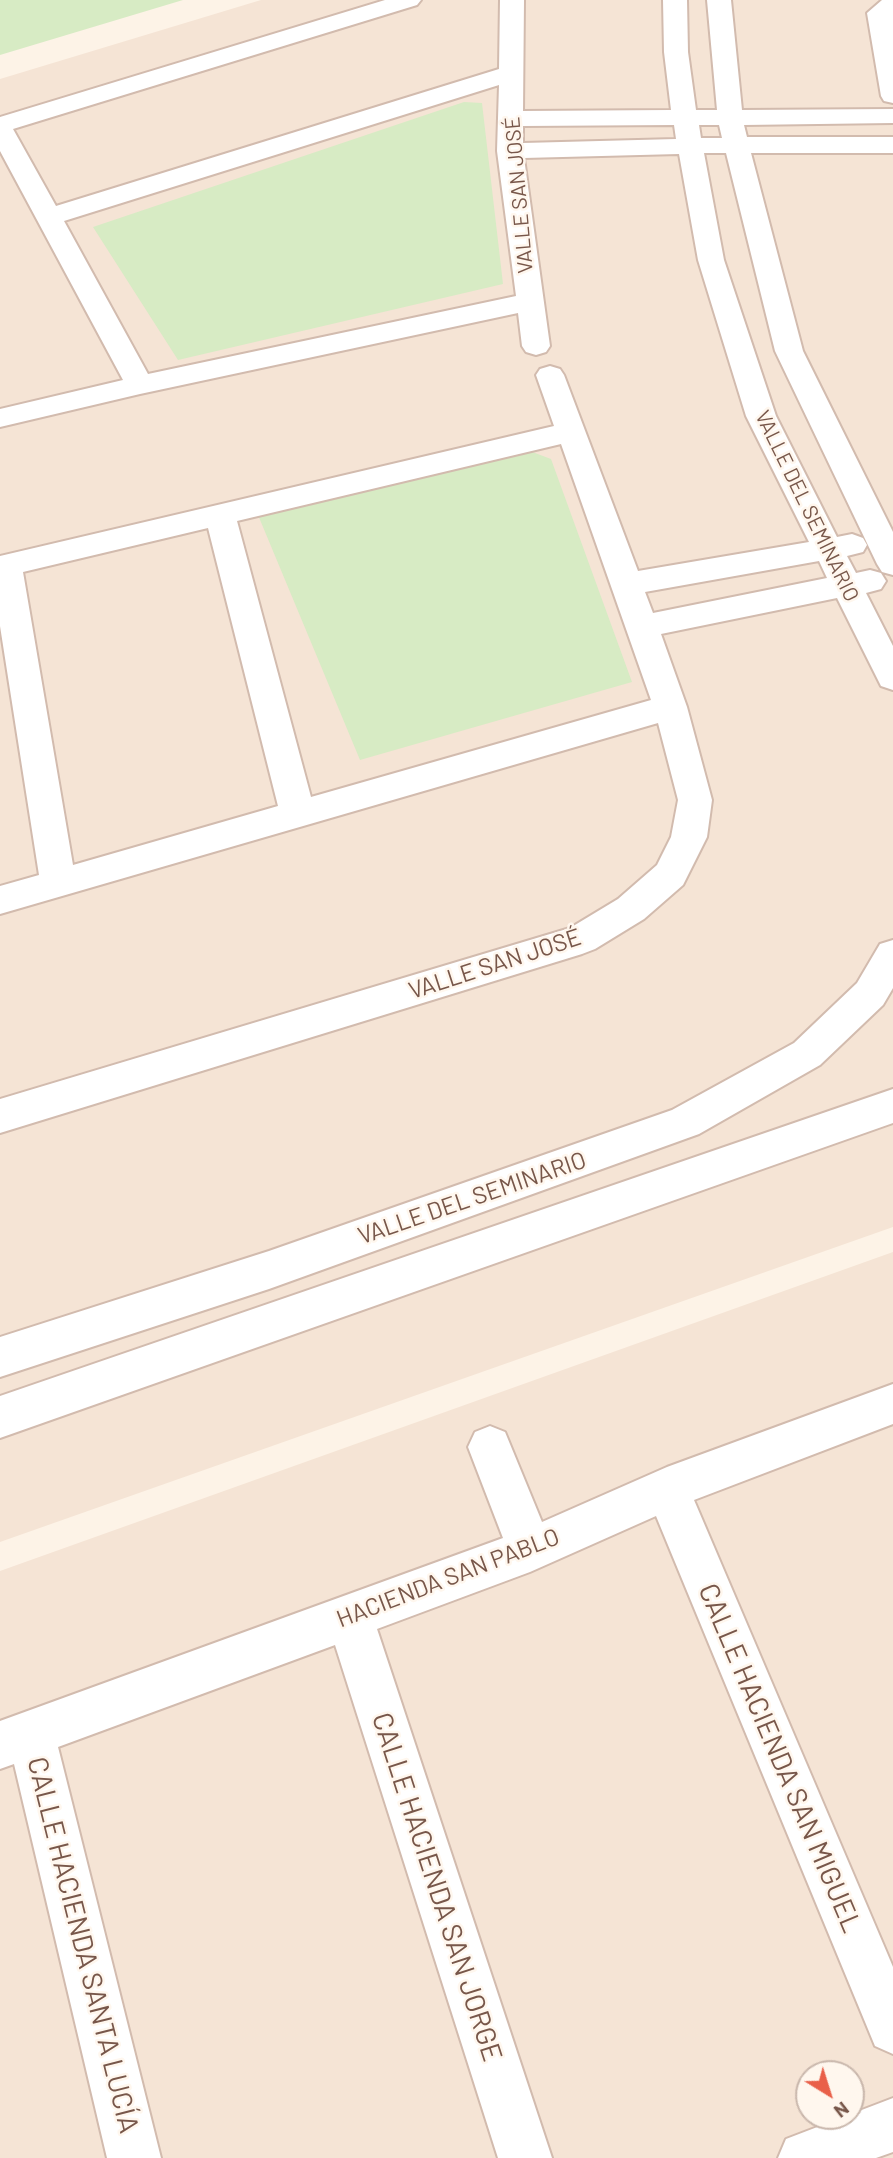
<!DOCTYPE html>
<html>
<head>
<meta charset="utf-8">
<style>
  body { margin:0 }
  #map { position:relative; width:893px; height:2158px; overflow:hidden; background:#fdf3e7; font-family:Barlow,sans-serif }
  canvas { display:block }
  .north { position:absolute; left:795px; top:2060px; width:70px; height:70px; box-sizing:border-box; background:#fff7ee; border:2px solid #c9b7ac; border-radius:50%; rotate:142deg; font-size:19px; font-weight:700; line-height:28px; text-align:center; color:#78574a }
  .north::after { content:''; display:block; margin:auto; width:24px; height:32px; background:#e96049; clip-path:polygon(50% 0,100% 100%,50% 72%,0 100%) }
</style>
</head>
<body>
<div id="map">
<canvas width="893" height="2158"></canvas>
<div class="north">N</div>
</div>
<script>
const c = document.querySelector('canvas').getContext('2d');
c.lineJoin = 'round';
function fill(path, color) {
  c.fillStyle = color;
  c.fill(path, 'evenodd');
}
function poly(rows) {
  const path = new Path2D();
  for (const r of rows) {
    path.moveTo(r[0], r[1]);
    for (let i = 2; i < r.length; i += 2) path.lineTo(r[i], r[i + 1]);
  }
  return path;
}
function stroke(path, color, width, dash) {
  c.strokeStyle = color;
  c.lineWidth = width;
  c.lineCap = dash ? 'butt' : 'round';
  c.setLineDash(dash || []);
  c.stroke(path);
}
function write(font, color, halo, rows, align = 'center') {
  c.font = font + ' Barlow,sans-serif';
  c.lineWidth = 5;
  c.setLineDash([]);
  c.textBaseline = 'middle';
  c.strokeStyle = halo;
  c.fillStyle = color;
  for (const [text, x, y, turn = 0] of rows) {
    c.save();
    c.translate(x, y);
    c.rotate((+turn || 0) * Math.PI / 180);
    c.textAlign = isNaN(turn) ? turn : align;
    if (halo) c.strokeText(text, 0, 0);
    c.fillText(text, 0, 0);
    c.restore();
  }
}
fill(poly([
  [261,0,893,0,893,1227,0,1542,0,79],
  [893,1252,893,2158,0,2158,0,1571],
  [809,2074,851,2074,851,2116,809,2116]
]), '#f5e4d5');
fill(poly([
  [0,0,183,0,0,55],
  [464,102,482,103,503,284,178,360,93,227],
  [527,450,551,459,632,682,360,760,258,515]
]), '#d7ebc4');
const street = poly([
  [385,0,421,0,417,5,13,129,56,206,499,69,500,0,524,0,523,111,671,110,664,52,663,0,687,0,688,52,696,110,717,110,707,0,731,0,742,110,893,109,893,123,744,125,747,137,893,137,893,153,751,153,803,351,893,532,893,575,882,572,877,564,775,351,726,153,704,153,724,260,776,416,837,537,852,534,863,538,867,545,863,552,847,556,856,573,870,570,881,573,886,581,881,589,866,593,893,646,893,690,881,686,837,598,661,634,687,707,712,800,707,837,683,885,644,919,595,949,582,954,0,1133,0,1099,570,928,618,899,657,865,671,837,678,800,658,723,0,914,0,886,39,875,0,626,0,556,554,426,536,375,540,369,550,366,560,369,564,375,638,571,809,542,746,416,698,260,679,154,524,158,550,346,546,352,536,355,526,352,522,346,518,313,140,394,0,427,0,409,123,380,0,151,0,117,385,0],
  [499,85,497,151,516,296,148,374,64,221,499,85],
  [674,125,676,139,523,143,523,126,674,125],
  [699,125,719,125,722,138,701,138,699,125],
  [561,444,651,700,311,797,237,521,561,444],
  [208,528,278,806,73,865,23,572,208,528],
  [819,561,827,578,653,613,645,592,819,561],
  [882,0,893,0,893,103,884,101,881,96,867,13,882,0],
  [893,940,893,988,883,1005,820,1065,699,1134,269,1289,0,1377,0,1337,269,1251,672,1110,794,1043,857,983,880,944,893,940],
  [893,1089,893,1123,0,1438,0,1396,893,1089],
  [893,1384,893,1424,694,1500,893,1967,893,2054,875,2046,656,1516,530,1572,377,1629,552,2158,498,2158,335,1645,58,1747,161,2158,107,2158,14,1764,0,1769,0,1721,503,1538,468,1447,475,1432,490,1426,505,1432,542,1522,667,1467,893,1384],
  [893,2098,893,2152,876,2158,778,2158,786,2139,893,2098]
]);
stroke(street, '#d2bbae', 4);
fill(street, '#fff');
write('21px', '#78574a', '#fff7ee', [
  ["VALLE SAN JOSÉ",519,195,-95],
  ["VALLE DEL SEMINARIO",807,506,64]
]);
write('24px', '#78574a', '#fff7ee', [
  ["VALLE SAN JOSÉ",495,964,-18],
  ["VALLE DEL SEMINARIO",472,1198,-19],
  ["HACIENDA SAN PABLO",448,1578,-21]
]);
write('28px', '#78574a', '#fff7ee', [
  ["CALLE HACIENDA SAN MIGUEL",780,1758,67],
  ["CALLE HACIENDA SAN JORGE",437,1887,72],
  ["CALLE HACIENDA SANTA LUCÍA",83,1945,76]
]);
</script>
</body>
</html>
